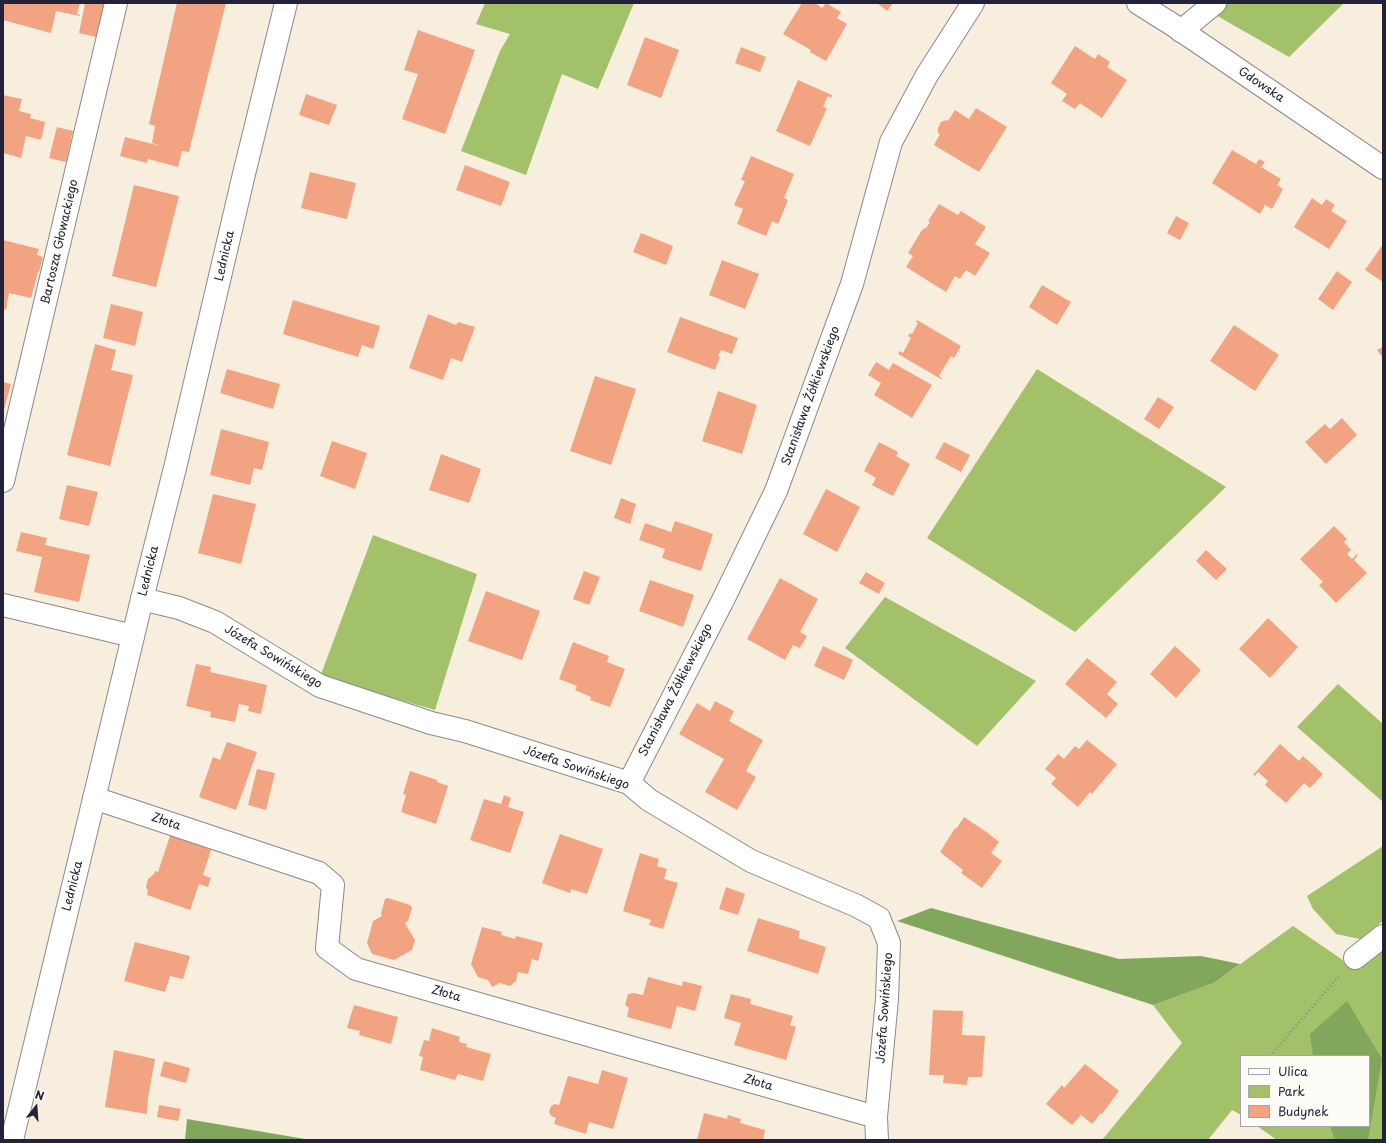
<!DOCTYPE html>
<html>
<head>
<meta charset="utf-8">
<style>
  body { margin:0 }
  #map { position:relative; width:1386px; height:1143px; overflow:hidden; background:#f8eede; font-family:"Playpen Sans",sans-serif }
  canvas { display:block }
  .frame { position:absolute; inset:0; border:4px solid #22223b; pointer-events:none }
  .legend { position:absolute; left:1240px; top:1055px; width:130px; height:72px; box-sizing:border-box; background:#fdfcf7; border:1px solid #a5a5ac; margin:0; padding:5px 7px; list-style:none; font-size:12px; color:#22223b }
  .legend li { display:flex; align-items:center; gap:8px; height:20px }
  .legend b { width:20px; border:1px solid #a5a5ac }
  .north { position:absolute; left:16px; top:1087px; width:40px; height:40px; -webkit-text-stroke:3px #fdfcf7; paint-order:stroke; rotate:17deg; font-size:11px; font-weight:700; line-height:16px; text-align:center; color:#22223b }
  .north::after { content:''; display:block; margin:auto; width:14px; height:18px; background:#22223b; clip-path:polygon(50% 0,100% 100%,50% 72%,0 100%) }
</style>
</head>
<body>
<div id="map">
<canvas width="1386" height="1143"></canvas>
<div class="frame"></div>
<ul class="legend">
<li><b style="height:5px;background:#fff"></b>Ulica</li>
<li><b style="height:11px;background:#a2c169"></b>Park</li>
<li><b style="height:11px;background:#f2a482"></b>Budynek</li>
</ul>
<div class="north">N</div>
</div>
<script>
const c = document.querySelector('canvas').getContext('2d');
c.lineJoin = 'round';
function fill(path, color) {
  c.fillStyle = color;
  c.fill(path, 'evenodd');
}
function poly(rows) {
  const path = new Path2D();
  for (const r of rows) {
    path.moveTo(r[0], r[1]);
    for (let i = 2; i < r.length; i += 2) path.lineTo(r[i], r[i + 1]);
  }
  return path;
}
function stroke(path, color, width, dash) {
  c.strokeStyle = color;
  c.lineWidth = width;
  c.lineCap = dash ? 'butt' : 'round';
  c.setLineDash(dash || []);
  c.stroke(path);
}
function write(font, color, halo, rows, align = 'center') {
  c.font = font + ' "Playpen Sans",sans-serif';
  c.lineWidth = 4;
  c.setLineDash([]);
  c.textBaseline = 'middle';
  c.strokeStyle = halo;
  c.fillStyle = color;
  for (const [text, x, y, turn = 0] of rows) {
    c.save();
    c.translate(x, y);
    c.rotate((+turn || 0) * Math.PI / 180);
    c.textAlign = isNaN(turn) ? turn : align;
    if (halo) c.strokeText(text, 0, 0);
    c.fillText(text, 0, 0);
    c.restore();
  }
}
fill(poly([
  [485,3,634,3,598,89,562,74,526,175,461,151,500,51,510,34,476,24],
  [1228,3,1344,3,1289,57,1214,14],
  [1037,369,1226,487,1075,632,927,538],
  [373,535,477,574,435,710,320,677],
  [885,597,1036,681,977,746,845,648],
  [1338,684,1383,724,1383,802,1297,727],
  [1383,846,1383,921,1360,939,1336,934,1313,909,1307,896],
  [1293,926,1353,967,1383,946,1383,1140,1277,1140,1257,1126,1369,1126,1369,1056,1241,1056,1241,1115,1232,1110,1208,1140,1102,1140,1182,1043,1153,1005,1214,983]
]), '#a2c169');
fill(poly([
  [931,908,1119,959,1201,956,1240,964,1214,983,1153,1005,897,921],
  [1347,1001,1382,1059,1368,1140,1335,1140,1330,1126,1369,1126,1369,1056,1313,1056,1310,1034],
  [187,1119,311,1140,185,1140]
]), '#81a75d');
fill(poly([
  [3,3,80,3,77,14,80,15,80,16,56,11,51,33,3,20],
  [85,3,105,3,96,37,79,33],
  [177,3,226,3,189,152,182,151,178,167,148,159,147,163,120,156,125,137,161,146,152,143,155,126,149,124],
  [802,3,815,3,822,8,826,3,841,12,837,18,847,24,826,61,810,52,811,50,783,34],
  [877,3,893,3,887,11],
  [418,30,475,50,445,134,402,119,418,74,404,70],
  [645,37,679,50,661,98,627,85],
  [1075,46,1095,59,1098,54,1110,62,1107,67,1127,80,1102,118,1080,103,1075,109,1062,101,1067,94,1051,83],
  [741,47,766,57,760,72,735,63],
  [798,80,832,95,831,98,828,96,823,107,827,108,810,146,776,131],
  [306,94,337,105,329,125,299,115],
  [3,95,22,99,19,111,31,114,30,118,45,122,41,140,26,136,21,158,3,153],
  [976,108,1007,127,979,172,934,145,940,134,938,133,938,128,941,122,946,120,948,121,955,110,969,119],
  [57,127,73,131,66,162,49,158],
  [1232,150,1256,164,1259,159,1265,162,1261,167,1281,179,1277,185,1283,189,1272,209,1265,205,1260,214,1212,183],
  [751,156,794,174,784,198,788,200,778,224,772,221,766,236,737,224,743,209,734,205,745,181,741,180],
  [465,165,510,182,501,206,456,190],
  [310,172,356,183,347,219,301,208],
  [134,185,179,196,156,287,112,276],
  [1312,198,1322,205,1326,199,1335,205,1331,211,1347,221,1329,249,1294,227],
  [939,204,958,215,961,211,986,227,975,244,990,253,975,276,966,270,960,279,955,276,946,292,906,267,913,256,908,253,922,230,927,227,930,222,928,221],
  [1176,216,1189,223,1180,240,1167,233],
  [641,233,673,246,666,265,633,252],
  [3,240,39,249,37,255,43,257,39,272,38,272,31,298,9,293,6,310,3,309],
  [1383,244,1383,282,1365,270],
  [722,260,759,274,745,309,709,295],
  [1337,271,1352,282,1333,310,1318,299],
  [1042,285,1071,302,1057,325,1029,307],
  [293,300,380,326,373,349,362,345,358,357,283,334],
  [111,304,143,312,135,346,103,338],
  [428,314,456,325,458,322,475,327,462,362,451,358,443,380,409,368],
  [680,317,738,338,732,354,721,350,718,356,720,357,715,370,667,352],
  [917,320,961,346,954,358,951,356,939,376,942,378,941,379,898,354,900,351,903,353,911,338,908,336,910,333,912,334,918,323,916,322],
  [1234,325,1279,355,1255,391,1210,361],
  [95,344,116,350,111,370,133,375,110,466,67,455],
  [1383,347,1383,358,1377,350],
  [876,362,889,370,893,363,932,385,912,418,874,395,881,383,868,375],
  [227,369,280,384,273,409,220,393],
  [595,376,636,389,611,465,570,451],
  [3,382,11,384,3,413],
  [718,391,757,405,742,454,702,441],
  [1158,397,1174,407,1159,429,1144,419],
  [1342,418,1357,435,1326,464,1305,442,1325,424,1330,429],
  [221,429,269,442,262,470,254,468,250,485,210,475],
  [332,441,367,453,355,489,320,476],
  [879,442,898,452,896,456,910,464,893,496,872,485,876,478,864,471],
  [944,442,970,455,961,472,935,458],
  [441,454,481,469,469,503,429,490],
  [67,485,98,492,89,526,59,519],
  [826,489,860,507,837,552,803,534],
  [213,494,256,504,241,564,198,553],
  [621,498,636,504,630,524,614,518],
  [675,521,713,534,701,571,662,558,665,549,639,540,645,523,671,532],
  [1334,526,1347,539,1344,542,1351,550,1347,554,1352,559,1357,554,1358,555,1354,560,1367,573,1336,603,1319,585,1323,582,1300,559],
  [21,532,47,538,45,545,90,555,79,602,34,592,42,557,16,551],
  [1206,550,1227,569,1216,580,1196,561],
  [584,571,600,577,589,605,573,599],
  [866,572,885,583,879,594,859,583],
  [780,578,818,599,800,632,807,636,800,648,793,645,785,660,747,639],
  [650,580,694,595,683,627,639,611],
  [486,591,540,611,522,660,468,641],
  [1268,618,1298,647,1270,678,1239,649],
  [573,642,609,656,607,662,625,669,610,707,590,700,591,697,575,690,577,686,559,679],
  [823,646,853,660,844,680,814,666],
  [1175,646,1201,670,1176,698,1150,674],
  [1087,658,1117,682,1107,694,1118,704,1106,718,1065,684],
  [196,664,211,667,210,672,267,685,261,714,248,711,249,706,239,704,235,722,210,717,211,712,186,706],
  [715,701,734,711,729,721,763,740,746,771,756,777,737,810,705,792,724,759,679,734,697,703,710,711],
  [1087,740,1117,764,1092,794,1090,792,1078,807,1051,784,1056,778,1045,769,1058,754,1064,759,1075,746,1079,749],
  [227,742,257,752,236,810,199,797,213,757,220,760],
  [1280,744,1299,761,1303,756,1323,774,1310,788,1304,783,1286,803,1265,785,1268,781,1258,772,1255,776,1253,775],
  [257,769,275,773,266,810,248,805],
  [410,771,437,780,437,782,448,786,436,824,401,812,406,795,403,794],
  [504,795,511,798,508,807,524,812,510,853,470,840,484,799,501,804],
  [964,817,988,833,999,842,991,853,1002,861,982,888,961,873,963,870,940,852,955,828,956,829],
  [171,833,212,847,203,875,211,878,208,887,199,884,190,910,147,895,148,891,146,887,148,879,154,874,155,871,158,872],
  [560,834,603,849,587,894,571,889,570,893,542,883],
  [640,853,659,859,657,866,667,869,664,879,678,883,663,929,649,925,651,920,623,911],
  [726,887,745,894,738,915,719,909],
  [388,898,410,905,412,908,408,921,405,923,415,940,412,950,394,960,372,954,367,943,373,921,382,916,381,913,385,899],
  [758,918,800,931,798,938,826,947,818,974,747,951],
  [482,927,502,932,501,935,515,939,516,936,543,943,538,961,532,959,528,974,518,972,516,981,510,986,500,983,492,987,488,980,478,977,471,964],
  [135,942,190,956,183,979,170,976,165,992,124,981],
  [648,977,682,986,683,981,702,986,695,1011,677,1006,671,1029,627,1017,629,1008,625,1005,628,994,634,993,643,995],
  [731,994,751,999,750,1004,793,1016,790,1025,796,1027,786,1060,734,1045,741,1023,724,1018],
  [354,1005,398,1017,391,1044,359,1035,360,1031,347,1028],
  [933,1010,963,1011,962,1035,985,1036,982,1077,968,1077,967,1085,943,1083,944,1075,929,1075],
  [432,1028,460,1037,459,1042,467,1044,466,1047,491,1054,483,1081,458,1074,455,1080,420,1070,423,1057,419,1056,424,1040,429,1041],
  [114,1050,155,1059,148,1098,147,1114,105,1107],
  [164,1061,190,1068,186,1083,160,1076],
  [1085,1064,1119,1091,1102,1114,1101,1113,1092,1124,1081,1115,1072,1125,1046,1104,1062,1085,1064,1088],
  [602,1070,628,1078,613,1129,589,1122,586,1134,554,1124,556,1118,551,1116,549,1112,551,1106,555,1104,559,1105,568,1076,598,1084],
  [159,1105,181,1109,178,1121,157,1117],
  [704,1113,727,1119,728,1115,741,1119,740,1123,765,1130,763,1140,697,1140]
]), '#f2a482');
const street = poly([
  [1181,31,1215,3],
  [3,481,116,3],
  [142,599,179,608,215,622,320,686,431,723,465,731,629,783,649,800,751,861,857,906,879,918,889,943,887,999,876,1117,877,1140],
  [3,605,133,636],
  [629,783,724,598,776,491,852,284,891,142,927,75,973,3],
  [94,798,319,873,333,885,327,948,356,969,876,1117],
  [1355,958,1383,936]
]);
const secondary = poly([
  [1138,3,1173,25,1383,168],
  [12,1140,142,599,175,468,244,174,286,3]
]);
stroke(street, '#8d888c', 24);
stroke(secondary, '#8d888c', 24);
stroke(poly([
  [1270,1056,1339,976]
]), '#8d888c', 2.5, [1, 3]);
stroke(street, '#fff', 22);
stroke(secondary, '#fff', 22);
write('12px', '#22223b', '#fdfcf7', [
  ["Gdowska",1261,85,34],
  ["Bartosza Głowackiego",60,242,-77],
  ["Lednicka",225,256,-77],
  ["Stanisława Żółkiewskiego",811,396,-70],
  ["Lednicka",149,571,-76],
  ["Józefa Sowińskiego",273,657,31],
  ["Stanisława Żółkiewskiego",676,690,-63],
  ["Józefa Sowińskiego",576,768,19],
  ["Złota",166,822,19],
  ["Lednicka",73,886,-76],
  ["Złota",446,994,16],
  ["Józefa Sowińskiego",885,1008,-86],
  ["Złota",758,1083,16]
]);
</script>
</body>
</html>
